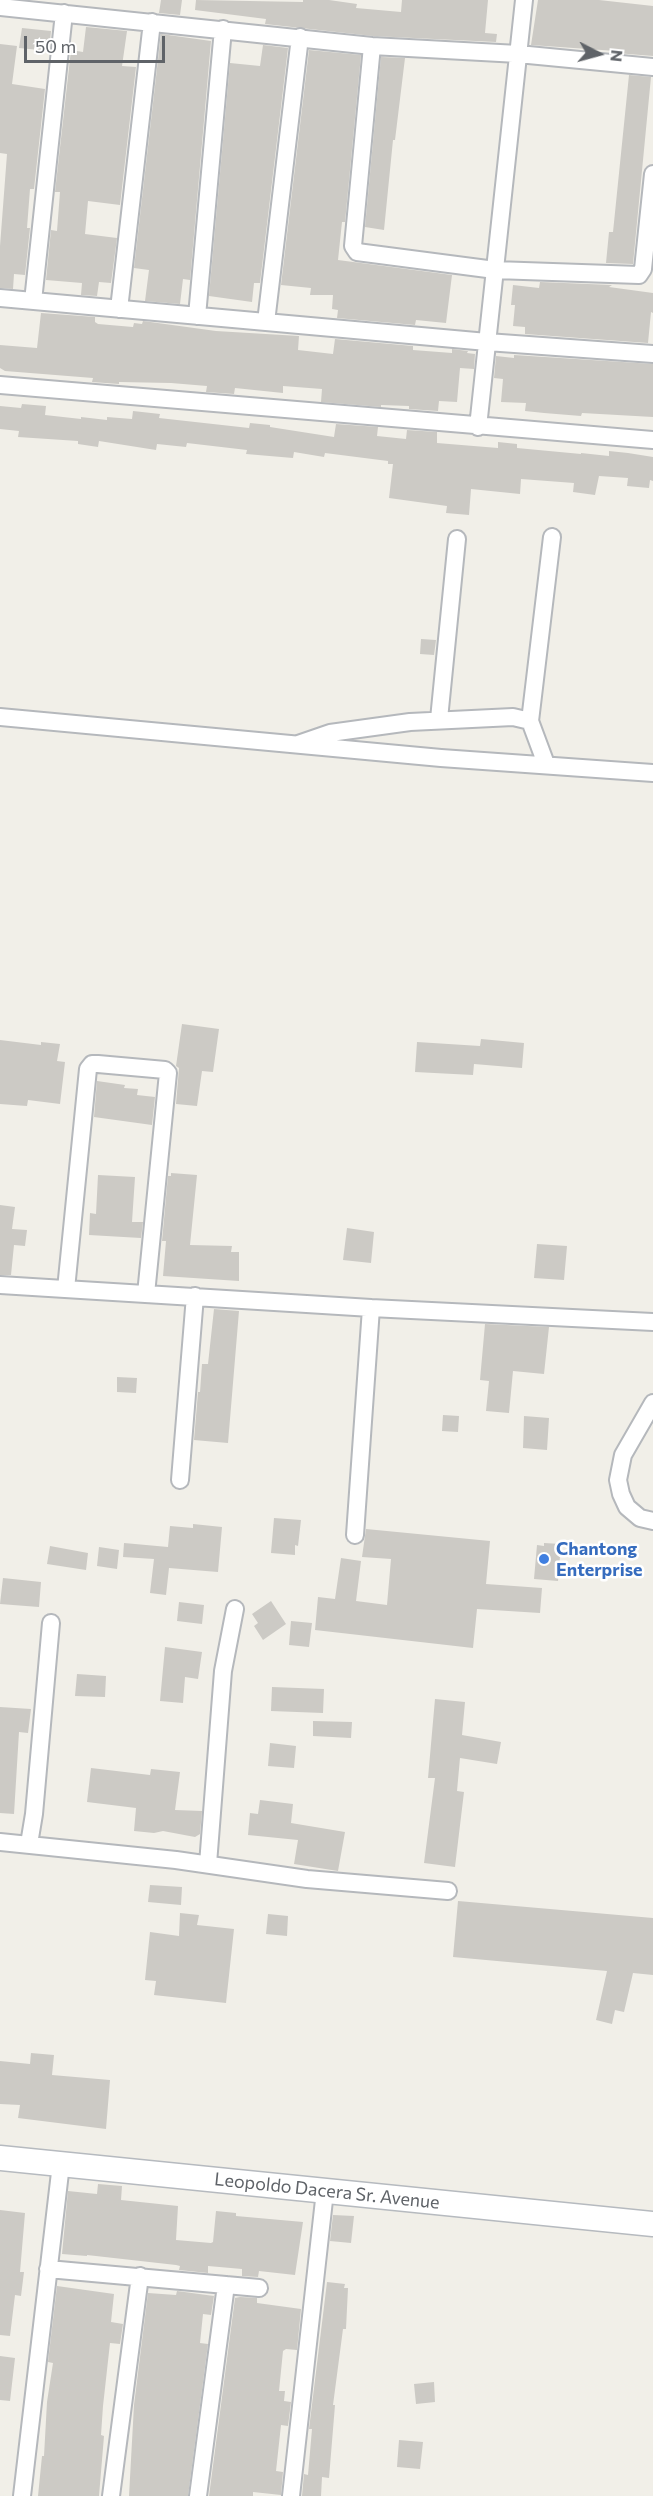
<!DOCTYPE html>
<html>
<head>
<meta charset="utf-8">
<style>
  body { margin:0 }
  #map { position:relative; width:653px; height:2496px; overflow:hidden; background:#f1efe8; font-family:Commissioner,sans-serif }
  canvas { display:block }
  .north { position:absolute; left:569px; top:24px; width:60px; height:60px; -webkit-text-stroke:4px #fff; paint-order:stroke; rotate:96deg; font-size:16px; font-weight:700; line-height:24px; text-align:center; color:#5f6368 }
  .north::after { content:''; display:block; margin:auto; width:21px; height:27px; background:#5f6368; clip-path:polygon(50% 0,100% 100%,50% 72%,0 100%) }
  .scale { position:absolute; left:24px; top:36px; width:141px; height:27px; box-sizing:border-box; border:3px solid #5f6368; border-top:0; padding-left:8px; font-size:18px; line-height:21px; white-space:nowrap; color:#5f6368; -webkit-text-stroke:4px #fff; paint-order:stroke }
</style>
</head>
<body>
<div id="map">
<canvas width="653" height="2496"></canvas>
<div class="north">N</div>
<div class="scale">50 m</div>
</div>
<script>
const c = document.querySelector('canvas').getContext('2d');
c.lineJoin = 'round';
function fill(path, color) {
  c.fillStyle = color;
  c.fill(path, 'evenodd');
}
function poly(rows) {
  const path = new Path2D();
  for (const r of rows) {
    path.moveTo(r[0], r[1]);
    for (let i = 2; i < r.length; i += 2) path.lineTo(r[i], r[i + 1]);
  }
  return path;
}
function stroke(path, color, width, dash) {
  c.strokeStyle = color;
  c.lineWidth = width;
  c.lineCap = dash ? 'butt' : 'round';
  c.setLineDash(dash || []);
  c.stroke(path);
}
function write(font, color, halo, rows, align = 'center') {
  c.font = font + ' Commissioner,sans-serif';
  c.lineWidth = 5;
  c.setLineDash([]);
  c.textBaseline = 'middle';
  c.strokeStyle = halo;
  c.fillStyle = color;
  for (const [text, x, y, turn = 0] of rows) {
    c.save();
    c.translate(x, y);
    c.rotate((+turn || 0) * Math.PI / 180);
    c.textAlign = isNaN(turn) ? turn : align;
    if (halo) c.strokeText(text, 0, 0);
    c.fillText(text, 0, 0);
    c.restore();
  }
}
fill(poly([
  [161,0,182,0,180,15,159,13],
  [196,0,303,2,303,0,329,0,357,4,356,8,401,12,402,0,488,0,485,33,497,34,496,42,373,36,265,24,266,19,195,10],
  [538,0,599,0,653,6,653,56,616,53,616,51,531,45],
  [86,27,127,31,122,66,136,67,120,205,88,201,85,234,117,238,111,283,99,282,97,296,81,295,82,283,46,280,51,230,57,231,60,192,55,192,71,50,83,52],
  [22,28,51,31,49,51,19,48],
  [161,34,211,41,190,280,183,279,180,304,145,301,149,270,134,268],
  [0,44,17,46,12,84,45,89,34,189,30,189,27,228,30,228,25,275,14,274,13,289,0,288,0,246,7,154,0,153],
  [263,45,288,48,260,283,254,283,252,302,209,296,230,63,260,66],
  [309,50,361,55,345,222,342,222,338,260,452,275,446,323,416,320,415,325,337,318,338,310,332,309,333,295,310,295,311,288,281,285],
  [381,57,405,58,395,140,393,140,384,230,365,227],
  [629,75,651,77,633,264,606,263,609,232,613,232],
  [540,282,612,285,609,287,653,293,653,313,651,312,648,343,525,334,525,327,513,326,515,305,511,305,513,285,539,288],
  [41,313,95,317,95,322,98,324,133,327,134,323,142,324,143,321,216,331,299,336,298,350,333,354,335,339,413,346,413,350,452,353,452,349,468,351,467,353,475,354,474,369,460,368,457,402,439,401,438,411,409,409,409,406,381,405,381,407,321,402,322,389,283,386,283,393,235,388,234,394,206,392,207,386,171,383,119,382,119,384,92,382,93,378,5,371,0,368,0,345,37,348],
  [514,355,653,364,653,417,582,413,581,416,544,413,525,411,526,403,501,402,503,379,494,378,496,356,514,358],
  [22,404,46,406,45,415,81,419,81,417,107,420,107,417,132,419,133,411,160,414,159,418,249,428,250,423,270,425,270,427,334,437,336,424,378,427,377,436,406,439,407,430,437,432,437,443,498,448,498,442,517,444,517,448,581,454,581,453,609,456,609,451,628,453,653,457,653,481,650,480,649,488,627,486,628,478,599,476,595,495,573,492,574,483,521,479,520,494,471,489,469,515,446,513,447,506,389,498,393,464,388,464,388,461,325,453,324,457,294,452,293,458,246,454,247,450,187,443,186,447,157,444,156,450,99,441,98,447,78,444,78,441,18,437,19,431,0,429,0,406,21,408],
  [421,639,436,640,434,655,420,654],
  [182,1024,219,1029,213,1072,202,1071,197,1106,176,1104,179,1068,176,1066],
  [481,1039,524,1043,522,1068,474,1064,473,1075,415,1072,417,1042,480,1046],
  [0,1040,41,1045,41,1042,60,1044,57,1061,65,1062,60,1104,28,1100,27,1106,0,1104],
  [97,1081,125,1085,124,1088,138,1089,137,1095,155,1097,152,1125,94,1117],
  [171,1173,197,1175,190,1245,232,1246,231,1252,239,1252,239,1281,163,1276,166,1241,162,1241,168,1176,171,1176],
  [98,1175,135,1177,132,1222,143,1222,141,1238,89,1235,90,1213,96,1214],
  [0,1205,15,1207,12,1229,27,1230,25,1246,14,1245,11,1275,0,1275],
  [347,1228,374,1232,371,1263,343,1260],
  [537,1244,567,1246,564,1280,534,1278],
  [214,1309,239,1311,228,1443,194,1440,198,1392,200,1392,202,1364,208,1364],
  [485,1324,549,1327,544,1374,513,1371,509,1413,486,1411,489,1381,480,1380],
  [117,1377,137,1378,136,1393,117,1392],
  [443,1415,459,1416,458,1432,442,1431],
  [524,1416,549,1418,547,1450,523,1448],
  [274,1518,301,1520,298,1546,295,1545,295,1555,271,1553],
  [193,1524,222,1527,218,1572,169,1568,166,1595,150,1593,154,1559,123,1557,124,1543,168,1547,170,1526,193,1528],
  [366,1529,490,1541,486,1584,542,1588,540,1613,477,1609,473,1648,315,1630,318,1597,335,1599,341,1558,361,1561,356,1601,387,1605,391,1559,362,1557],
  [544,1543,561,1544,558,1581,534,1579,537,1545,544,1546],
  [50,1546,88,1553,86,1570,47,1564],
  [99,1547,119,1550,117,1569,97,1566],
  [3,1578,41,1582,39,1607,0,1604],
  [271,1601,286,1624,263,1640,254,1626,258,1623,252,1614],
  [179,1602,204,1605,202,1624,177,1621],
  [291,1621,312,1623,309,1647,289,1645],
  [165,1647,202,1652,198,1679,185,1677,183,1703,160,1701],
  [77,1674,106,1676,105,1697,75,1696],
  [272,1687,324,1689,323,1713,271,1711],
  [435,1699,465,1702,462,1735,501,1742,497,1764,460,1758,457,1791,464,1792,455,1867,424,1863,435,1778,428,1778],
  [0,1707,31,1709,28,1733,19,1732,14,1814,0,1813],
  [313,1721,352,1722,351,1738,313,1736],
  [270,1743,296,1746,294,1768,268,1766],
  [91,1768,150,1775,151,1769,180,1772,175,1810,202,1811,200,1834,195,1837,163,1831,154,1833,134,1831,136,1808,87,1802],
  [260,1800,293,1804,291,1823,345,1832,338,1871,294,1864,298,1840,248,1835,250,1813,258,1814],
  [150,1885,182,1887,181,1905,148,1902],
  [458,1901,653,1918,653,1975,633,1973,624,2012,615,2010,612,2024,596,2020,607,1971,453,1957],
  [180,1913,199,1915,197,1925,234,1929,226,2003,154,1995,156,1981,145,1980,150,1932,179,1936],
  [268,1914,288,1916,287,1936,266,1934],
  [31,2053,54,2055,52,2075,110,2080,106,2129,18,2118,20,2105,0,2104,0,2061,30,2064],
  [98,2184,122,2186,121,2200,178,2206,176,2240,211,2243,213,2242,216,2211,236,2213,236,2216,303,2222,295,2275,259,2271,258,2277,242,2276,242,2269,208,2266,208,2273,179,2270,180,2266,176,2265,87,2255,87,2256,62,2254,68,2191,97,2194],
  [0,2210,25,2213,20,2272,24,2272,21,2296,15,2295,10,2336,0,2335],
  [333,2215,354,2216,351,2243,330,2241],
  [327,2282,345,2284,344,2288,348,2288,346,2329,343,2329,333,2405,335,2405,329,2478,322,2477,321,2496,302,2496,304,2474,308,2475,312,2429,309,2429],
  [57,2286,114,2294,111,2322,123,2324,120,2344,110,2343,103,2406,101,2435,104,2436,99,2496,38,2496,42,2456,44,2456,47,2402,53,2363,48,2362],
  [177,2291,214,2296,211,2315,203,2314,200,2343,208,2344,188,2496,129,2496,134,2405,148,2293,176,2295],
  [240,2297,257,2298,257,2303,301,2309,297,2350,286,2349,283,2351,279,2391,285,2391,284,2401,291,2402,288,2426,281,2425,276,2471,283,2472,281,2495,253,2492,253,2496,209,2496,235,2298],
  [0,2356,15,2358,10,2401,0,2400],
  [434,2382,435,2402,416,2404,414,2384],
  [399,2440,423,2442,420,2469,397,2467]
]), '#cccac5');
const minor = poly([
  [0,7,372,46,518,54,653,67],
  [372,46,353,246,357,252,495,270,639,275,643,269,653,174],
  [0,298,487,342,653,354],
  [33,301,64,13],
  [119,309,152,22],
  [197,316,223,29],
  [266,322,300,37],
  [0,385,653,440],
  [478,427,524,0],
  [0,717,441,758,653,773],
  [439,719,457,539],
  [530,721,552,537],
  [298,744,330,733,410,722,513,717,530,721,546,764],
  [0,1285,371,1308,653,1322],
  [66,1289,88,1069,92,1064,98,1064,165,1070,168,1073,146,1294],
  [653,1403,623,1455,618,1480,621,1494,627,1507,640,1518,653,1521],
  [180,1480,195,1296],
  [355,1535,371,1308],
  [0,1842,176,1860,307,1879,448,1891],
  [29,1844,34,1814,51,1623],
  [208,1864,223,1671,235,1609],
  [48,2269,259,2288],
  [22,2496,61,2164],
  [111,2496,140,2276],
  [198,2496,226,2285],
  [291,2496,325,2191]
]);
const secondary = poly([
  [0,2158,653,2224]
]);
stroke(minor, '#b5b8bc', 20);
stroke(secondary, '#b6babf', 27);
stroke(minor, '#fff', 16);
stroke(secondary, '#fff', 24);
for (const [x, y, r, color] of [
  [544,1559,6,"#3f7fe0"]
]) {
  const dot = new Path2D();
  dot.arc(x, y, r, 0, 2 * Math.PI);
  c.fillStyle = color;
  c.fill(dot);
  stroke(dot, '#fff', 2);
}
write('bold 18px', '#366cbe', '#fff', [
  ["Chantong",556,1549],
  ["Enterprise",556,1570]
], 'left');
write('18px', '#5f6368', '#fff', [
  ["Leopoldo Dacera Sr. Avenue",327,2191,6]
]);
</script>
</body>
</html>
